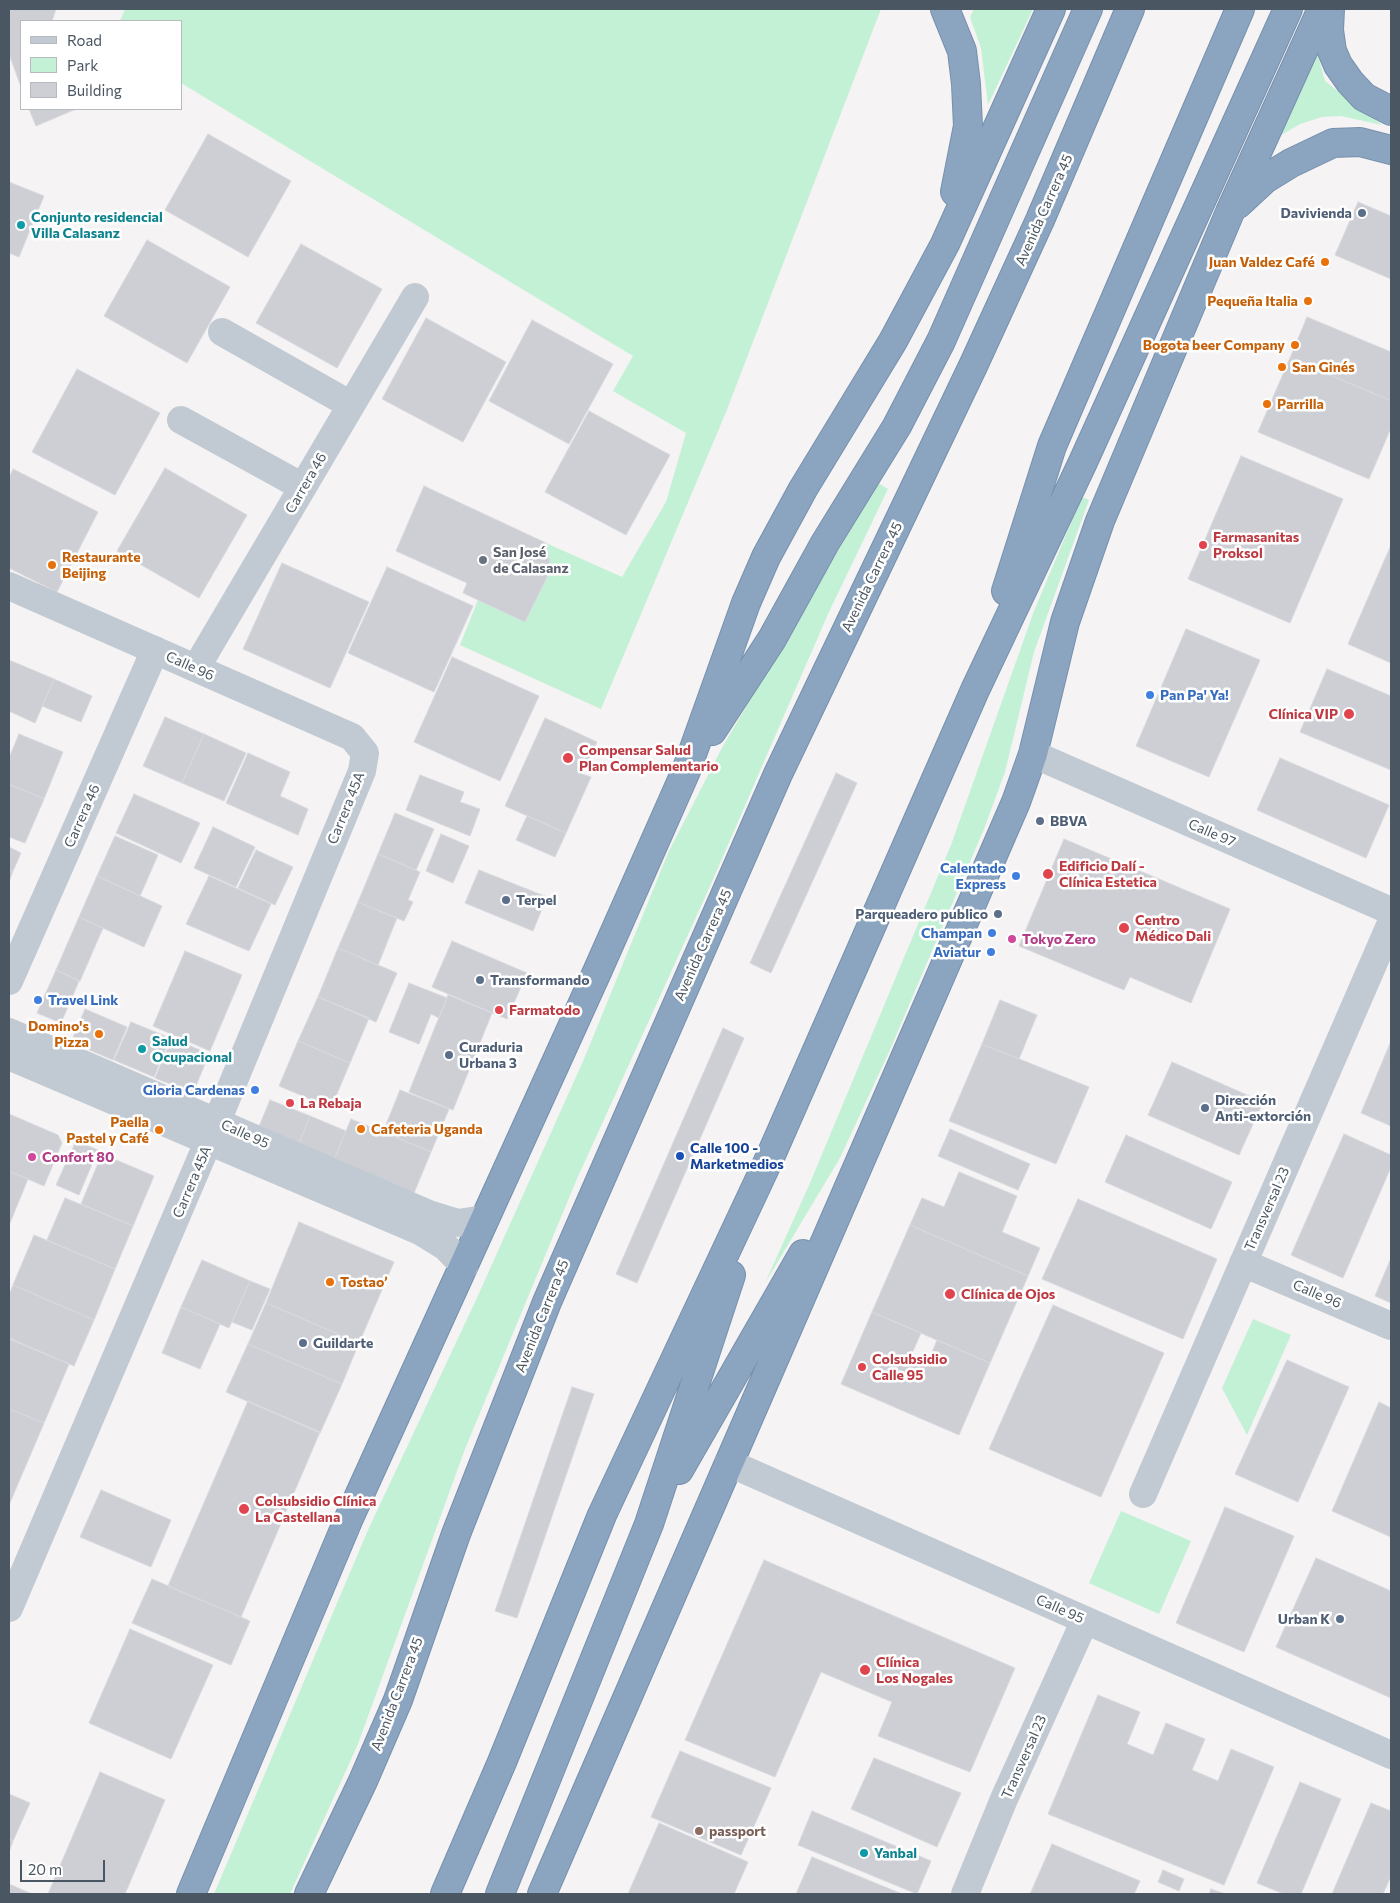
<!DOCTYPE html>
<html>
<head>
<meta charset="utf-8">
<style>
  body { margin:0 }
  #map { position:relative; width:1400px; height:1903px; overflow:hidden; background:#f5f3f3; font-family:Commissioner,sans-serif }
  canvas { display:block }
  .frame { position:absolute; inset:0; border:10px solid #4a5661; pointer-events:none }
  .legend { position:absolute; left:20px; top:20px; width:162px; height:90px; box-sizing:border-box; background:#fff; border:1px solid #b7bbc0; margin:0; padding:6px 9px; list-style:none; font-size:15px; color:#4a5661 }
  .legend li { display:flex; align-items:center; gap:10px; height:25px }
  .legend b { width:25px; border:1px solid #b7bbc0 }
  .scale { position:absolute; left:20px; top:1860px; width:85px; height:22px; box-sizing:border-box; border:2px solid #4a5661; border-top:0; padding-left:6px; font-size:15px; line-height:18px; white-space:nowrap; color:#4a5661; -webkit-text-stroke:4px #fff; paint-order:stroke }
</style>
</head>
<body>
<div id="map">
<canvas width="1400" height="1903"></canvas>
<div class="frame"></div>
<ul class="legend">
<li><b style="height:6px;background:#c1cad2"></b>Road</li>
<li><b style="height:14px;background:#c3f1d5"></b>Park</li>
<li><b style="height:14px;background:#cdcfd5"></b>Building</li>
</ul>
<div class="scale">20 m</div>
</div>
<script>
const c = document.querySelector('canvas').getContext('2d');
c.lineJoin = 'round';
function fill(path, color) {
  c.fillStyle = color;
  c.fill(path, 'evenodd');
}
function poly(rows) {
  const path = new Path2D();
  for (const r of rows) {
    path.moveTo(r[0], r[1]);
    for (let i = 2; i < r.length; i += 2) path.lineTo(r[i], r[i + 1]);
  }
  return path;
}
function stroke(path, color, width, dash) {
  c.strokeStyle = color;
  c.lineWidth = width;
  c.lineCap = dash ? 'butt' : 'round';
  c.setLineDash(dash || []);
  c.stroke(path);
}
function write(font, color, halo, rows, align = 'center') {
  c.font = font + ' Commissioner,sans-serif';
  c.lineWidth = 5;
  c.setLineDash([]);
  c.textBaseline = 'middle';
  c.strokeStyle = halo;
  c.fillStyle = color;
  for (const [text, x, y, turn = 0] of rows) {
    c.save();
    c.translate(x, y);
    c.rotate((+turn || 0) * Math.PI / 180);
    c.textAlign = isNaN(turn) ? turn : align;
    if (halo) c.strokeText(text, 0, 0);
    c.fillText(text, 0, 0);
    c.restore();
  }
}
fill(poly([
  [125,9,881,9,726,412,601,709,460,645,478,600,525,622,551,569,546,543,622,577,666,502,686,433,613,391,633,356,181,83,181,21,120,21],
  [974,9,1033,9,988,105,981,48,970,17],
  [1315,45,1325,81,1382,125,1341,116,1322,117,1300,124,1278,137],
  [878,483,888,489,828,614,711,884,576,1181,465,1449,358,1744,290,1894,214,1894,368,1530,476,1300,584,1059,669,851,723,746],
  [1082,497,1089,500,1034,652,1005,772,984,829,889,1052,840,1158,765,1283,810,1183,951,845,1034,611],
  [1253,1319,1291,1335,1247,1435,1222,1388],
  [1121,1511,1191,1541,1159,1614,1089,1583]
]), '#c3f1d5');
const building = poly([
  [9,9,56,9,52,21,21,21,21,87,9,54,9,9],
  [29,109,76,109,36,126,29,109],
  [208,134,291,181,248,257,165,210,208,134],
  [9,182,44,196,19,257,9,253,9,182],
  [1358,202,1391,216,1391,279,1335,255,1358,202],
  [147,240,230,287,187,363,104,316,147,240],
  [301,244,382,289,337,368,256,323,301,244],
  [1307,317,1391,352,1391,401,1290,358,1307,317],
  [426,318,506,362,463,442,382,399,426,318],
  [532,320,613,364,569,444,489,401,532,320],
  [1290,358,1391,401,1391,428,1369,479,1258,432,1290,358],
  [77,369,160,413,115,495,32,452,77,369],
  [589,411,670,455,626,535,545,492,589,411],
  [1241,456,1343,499,1290,623,1188,579,1241,456],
  [165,468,247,515,199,598,117,551,165,468],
  [13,469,98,512,57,592,9,568,9,478,13,469],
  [424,486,546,543,551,569,525,622,463,593,467,583,396,551,424,486],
  [1391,545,1391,663,1348,644,1391,545],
  [282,563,369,602,330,688,243,649,282,563],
  [387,567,473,606,434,692,348,653,387,567],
  [1186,629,1260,660,1209,777,1136,746,1186,629],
  [452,657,539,696,500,781,414,742,452,657],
  [9,660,54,679,35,723,9,711,9,660],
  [1327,669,1391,696,1391,770,1300,732,1327,669],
  [54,679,92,696,81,722,42,706,54,679],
  [165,717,204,734,182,783,143,766,165,717],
  [545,718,597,742,582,774,591,777,566,833,505,806,545,718],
  [19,734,63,752,44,799,9,784,9,758,19,734],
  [204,734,246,753,224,801,182,783,204,734],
  [248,753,290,772,280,796,308,809,298,835,226,803,248,753],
  [1280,758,1389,805,1366,858,1257,810,1280,758],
  [836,773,857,783,771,973,750,963,836,773],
  [420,775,464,792,460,802,480,809,470,836,406,810,420,775],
  [9,784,44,799,25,843,9,837,9,784],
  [134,794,200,823,181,863,116,833,134,794],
  [395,813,434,829,416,870,378,854,395,813],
  [527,816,566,833,555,857,516,840,527,816],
  [213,827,255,847,236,887,194,868,213,827],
  [441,834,469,846,453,883,426,871,441,834],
  [115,836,158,855,140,896,97,876,115,836],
  [1064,839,1230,909,1191,1003,1130,977,1124,990,1019,946,1064,839],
  [9,847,21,853,13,871,9,870,9,847],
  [256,850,293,867,275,905,238,888,256,850],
  [378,854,420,872,408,900,413,902,404,921,358,902,378,854],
  [9,870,13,871,9,882,9,870],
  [479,870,547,897,533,931,465,903,479,870],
  [97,876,162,906,144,947,79,917,97,876],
  [209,876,271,904,249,951,186,924,209,876],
  [358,902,397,918,378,965,338,948,358,902],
  [79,917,103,928,80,981,56,970,79,917],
  [452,941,527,973,507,1019,432,987,452,941],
  [338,948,397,973,376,1022,318,997,338,948],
  [185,951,242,975,210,1051,153,1026,185,951],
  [56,970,79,981,61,1023,37,1013,56,970],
  [409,983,447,998,439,1018,431,1014,419,1044,389,1032,409,983],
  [448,995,492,1013,453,1110,409,1092,448,995],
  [318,997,369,1018,350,1063,298,1041,318,997],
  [1000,1000,1037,1015,1019,1059,982,1044,1000,1000],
  [85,1009,127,1027,113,1060,71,1042,85,1009],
  [131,1022,170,1038,154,1077,114,1060,131,1022],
  [723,1028,744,1038,637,1283,616,1274,723,1028],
  [172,1038,209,1054,193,1093,155,1078,172,1038],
  [298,1041,350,1063,331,1108,279,1086,298,1041],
  [1391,1041,1391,1126,1361,1113,1391,1041],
  [982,1044,1089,1087,1056,1164,949,1121,982,1044],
  [1172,1062,1263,1102,1239,1155,1148,1115,1172,1062],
  [400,1090,449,1109,431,1152,383,1132,400,1090],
  [270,1100,310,1116,298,1146,258,1129,270,1100],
  [9,1114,58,1135,62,1143,44,1186,9,1171,9,1114],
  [310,1116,346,1131,334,1160,298,1146,310,1116],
  [351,1119,431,1152,414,1193,334,1160,351,1119],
  [950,1129,1030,1164,1018,1190,938,1156,950,1129],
  [1344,1134,1391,1155,1391,1167,1343,1278,1291,1255,1344,1134],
  [1126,1135,1232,1182,1211,1229,1105,1182,1126,1135],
  [76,1141,98,1150,79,1195,56,1185,76,1141],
  [102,1154,154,1176,133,1226,81,1204,102,1154],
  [9,1171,28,1179,10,1223,9,1223,9,1171],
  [959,1172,1017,1196,1002,1232,1040,1248,1028,1276,910,1225,922,1198,944,1207,959,1172],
  [65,1198,133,1226,115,1269,47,1240,65,1198],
  [1078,1199,1217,1259,1183,1339,1042,1279,1078,1199],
  [299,1222,394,1262,359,1343,266,1303,299,1222],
  [910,1225,1028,1276,990,1363,872,1312,910,1225],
  [34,1235,115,1269,94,1320,13,1285,34,1235],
  [1391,1258,1391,1303,1375,1296,1391,1258],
  [202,1260,250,1281,229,1328,181,1307,202,1260],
  [250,1281,270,1289,252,1330,232,1322,250,1281],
  [13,1285,94,1320,74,1366,9,1338,9,1295,13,1285],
  [266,1303,359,1343,342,1384,248,1344,266,1303],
  [1053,1305,1164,1353,1101,1497,989,1449,1053,1305],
  [181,1307,220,1324,200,1369,162,1353,181,1307],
  [872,1312,921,1333,909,1360,926,1367,937,1340,990,1363,959,1435,841,1384,872,1312],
  [9,1339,69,1364,44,1423,9,1409,9,1339],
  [248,1344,342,1384,320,1433,226,1392,248,1344],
  [1287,1360,1349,1387,1298,1502,1235,1474,1287,1360],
  [572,1387,594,1394,517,1618,495,1611,572,1387],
  [248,1401,320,1432,241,1617,168,1586,248,1401],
  [1379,1402,1391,1408,1391,1537,1332,1511,1379,1402],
  [9,1409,44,1423,9,1505,9,1409],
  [101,1490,171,1520,151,1567,80,1537,101,1490],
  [1225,1507,1294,1536,1244,1652,1176,1623,1225,1507],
  [1316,1558,1391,1591,1391,1698,1276,1647,1316,1558],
  [764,1560,1015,1668,970,1772,878,1736,892,1702,821,1672,775,1777,685,1740,764,1560],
  [152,1579,250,1621,231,1665,132,1623,152,1579],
  [130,1629,213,1665,171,1759,89,1723,130,1629],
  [1098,1695,1140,1712,1127,1744,1153,1755,1166,1723,1205,1739,1192,1770,1218,1781,1231,1749,1274,1767,1224,1885,1048,1814,1098,1695],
  [680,1751,771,1788,741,1855,651,1817,680,1751],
  [874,1758,961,1793,937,1847,851,1809,874,1758],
  [100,1772,165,1800,125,1894,48,1894,100,1772],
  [1300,1782,1341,1799,1301,1894,1284,1894,1257,1883,1300,1782],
  [9,1794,30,1803,13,1841,9,1839,9,1794],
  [1371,1803,1391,1811,1391,1876,1383,1894,1332,1894,1371,1803],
  [812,1811,931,1861,917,1894,798,1845,812,1811],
  [659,1823,748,1862,734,1894,628,1894,659,1823],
  [9,1839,13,1841,9,1852,9,1839],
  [1052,1844,1140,1881,1134,1894,1030,1894,1052,1844],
  [812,1857,902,1894,796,1894,812,1857],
  [1163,1870,1184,1879,1179,1891,1158,1882,1163,1870],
  [9,1884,32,1894,9,1894,9,1884],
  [1211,1889,1225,1894,1209,1894,1211,1889]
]);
fill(building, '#cdcfd5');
stroke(building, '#d7d9de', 1);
const highway = poly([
  [945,9,962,51,966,84,968,126,955,192],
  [1330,9,1329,30,1332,51,1338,65,1350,82,1364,97,1391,111],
  [1238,204,1265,179,1291,163,1333,143,1360,142,1391,150],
  [1006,591,1052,446,1240,9],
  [712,731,772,639,825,543,897,426,941,341,1088,9],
  [679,1470,803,1254],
  [191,1894,349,1518,597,972,686,771,746,603,766,557,803,489,893,341,945,244,1051,9],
  [309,1894,363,1781,398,1700,456,1534,547,1302,778,774,973,366,1040,220,1130,9],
  [445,1894,502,1762,602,1515,771,1155,975,690,1083,462,1288,9],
  [500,1894,649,1524,731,1275],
  [542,1894,1016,802,1033,754,1065,622,1100,521,1230,212,1322,9]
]);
stroke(highway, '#7690ad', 30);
stroke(poly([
  [222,332,351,405],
  [181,420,303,487],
  [9,586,352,737,365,753,362,771,223,1107,9,1608],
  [196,668,415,297],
  [1033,754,1391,911],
  [9,981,155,650],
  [9,1032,429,1214,458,1223,484,1219],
  [9,1056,420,1231,446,1247,464,1266],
  [1243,1263,1391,1326],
  [729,1463,1391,1755],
  [1143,1494,1391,923],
  [965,1894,1004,1799,1085,1620]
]), '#c1cad2', 28);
stroke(highway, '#8ba5c1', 28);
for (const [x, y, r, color] of [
  [1362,213,5,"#5c6f8a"],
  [21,225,5,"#0f9aa8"],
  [1325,262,5,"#e8710a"],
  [1308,301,5,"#e8710a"],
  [1295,345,5,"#e8710a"],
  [1282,367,5,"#e8710a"],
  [1267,404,5,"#e8710a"],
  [1203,545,5,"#e0444e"],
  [483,560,5,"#6b7280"],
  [52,565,5,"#e8710a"],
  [1150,695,5,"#3f7fe0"],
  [1349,714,6,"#e0444e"],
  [568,758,6,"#e0444e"],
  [1040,821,5,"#5c6f8a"],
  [1048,874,6,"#e0444e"],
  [1016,876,5,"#3f7fe0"],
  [506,900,5,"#5c6f8a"],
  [998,914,5,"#5c6f8a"],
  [1124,928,6,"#e0444e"],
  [992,933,5,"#3f7fe0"],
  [1012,939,5,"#d1479c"],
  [991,952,5,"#3f7fe0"],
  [480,980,5,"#5c6f8a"],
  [38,1000,5,"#3f7fe0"],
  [499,1010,5,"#e0444e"],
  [99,1034,5,"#e8710a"],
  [142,1049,5,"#0f9aa8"],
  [449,1055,5,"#5c6f8a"],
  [255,1090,5,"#3f7fe0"],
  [290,1103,5,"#e0444e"],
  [1205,1108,5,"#5c6f8a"],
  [361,1129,5,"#e8710a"],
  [159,1130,5,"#e8710a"],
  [680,1156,5,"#1a4fb4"],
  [32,1157,5,"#d1479c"],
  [330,1282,5,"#e8710a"],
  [950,1294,6,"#e0444e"],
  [303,1343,5,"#5c6f8a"],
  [862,1367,5,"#e0444e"],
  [244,1509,6,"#e0444e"],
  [1340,1619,5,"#5c6f8a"],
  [865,1670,6,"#e0444e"],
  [699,1831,5,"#8d6e63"],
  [864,1853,5,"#0f9aa8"]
]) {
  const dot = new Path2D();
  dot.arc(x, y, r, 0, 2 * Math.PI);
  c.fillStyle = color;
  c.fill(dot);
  stroke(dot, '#fff', 2);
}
write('14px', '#4a5661', '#fff', [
  ["Avenida Carrera 45",1044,210,-66],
  ["Carrera 46",306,483,-60],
  ["Avenida Carrera 45",872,577,-64],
  ["Calle 96",190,666,24],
  ["Carrera 45A",346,808,-68],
  ["Carrera 46",82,816,-66],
  ["Calle 97",1212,833,23],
  ["Avenida Carrera 45",703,945,-66],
  ["Calle 95",245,1134,24],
  ["Carrera 45A",192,1182,-67],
  ["Transversal 23",1267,1209,-66],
  ["Calle 96",1317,1294,23],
  ["Avenida Carrera 45",542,1316,-68],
  ["Calle 95",1060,1609,24],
  ["Avenida Carrera 45",397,1694,-69],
  ["Transversal 23",1024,1757,-66]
]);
write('bold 14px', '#4e5e75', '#fff', [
  ["Davivienda",1352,213,"right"],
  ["BBVA",1050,821],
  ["Terpel",516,900],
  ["Parqueadero publico",988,914,"right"],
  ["Transformando",490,980],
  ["Curaduria",459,1047],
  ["Urbana 3",459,1063],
  ["Dirección",1215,1100],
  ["Anti-extorción",1215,1116],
  ["Guildarte",313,1343],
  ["Urban K",1330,1619,"right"]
], 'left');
write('bold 14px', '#0d838f', '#fff', [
  ["Conjunto residencial",31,217],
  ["Villa Calasanz",31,233],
  ["Salud",152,1041],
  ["Ocupacional",152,1057],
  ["Yanbal",874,1853]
], 'left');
write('bold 14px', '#c56008', '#fff', [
  ["Juan Valdez Café",1315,262],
  ["Pequeña Italia",1298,301],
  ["Bogota beer Company",1285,345],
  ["San Ginés",1292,367,"left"],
  ["Parrilla",1277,404,"left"],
  ["Restaurante",62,557,"left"],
  ["Beijing",62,573,"left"],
  ["Domino's",89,1026],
  ["Pizza",89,1042],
  ["Paella",149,1122],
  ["Pastel y Café",149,1138],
  ["Cafeteria Uganda",371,1129,"left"],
  ["Tostao’",340,1282,"left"]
], 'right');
write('bold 14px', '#be3a42', '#fff', [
  ["Farmasanitas",1213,537],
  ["Proksol",1213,553],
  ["Clínica VIP",1338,714,"right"],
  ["Compensar Salud",579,750],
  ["Plan Complementario",579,766],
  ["Edificio Dalí -",1059,866],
  ["Clínica Estetica",1059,882],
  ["Centro",1135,920],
  ["Médico Dali",1135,936],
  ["Farmatodo",509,1010],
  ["La Rebaja",300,1103],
  ["Clínica de Ojos",961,1294],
  ["Colsubsidio",872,1359],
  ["Calle 95",872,1375],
  ["Colsubsidio Clínica",255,1501],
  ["La Castellana",255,1517],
  ["Clínica",876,1662],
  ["Los Nogales",876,1678]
], 'left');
write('bold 14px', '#5b616d', '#fff', [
  ["San José",493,552],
  ["de Calasanz",493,568]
], 'left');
write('bold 14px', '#366cbe', '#fff', [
  ["Pan Pa' Ya!",1160,695,"left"],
  ["Calentado",1006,868],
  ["Express",1006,884],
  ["Champan",982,933],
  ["Aviatur",981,952],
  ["Travel Link",48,1000,"left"],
  ["Gloria Cardenas",245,1090]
], 'right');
write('bold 14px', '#b23c85', '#fff', [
  ["Tokyo Zero",1022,939],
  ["Confort 80",42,1157]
], 'left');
write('bold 14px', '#164399', '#fff', [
  ["Calle 100 -",690,1148],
  ["Marketmedios",690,1164]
], 'left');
write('bold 14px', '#785e54', '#fff', [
  ["passport",709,1831]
], 'left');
</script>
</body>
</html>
